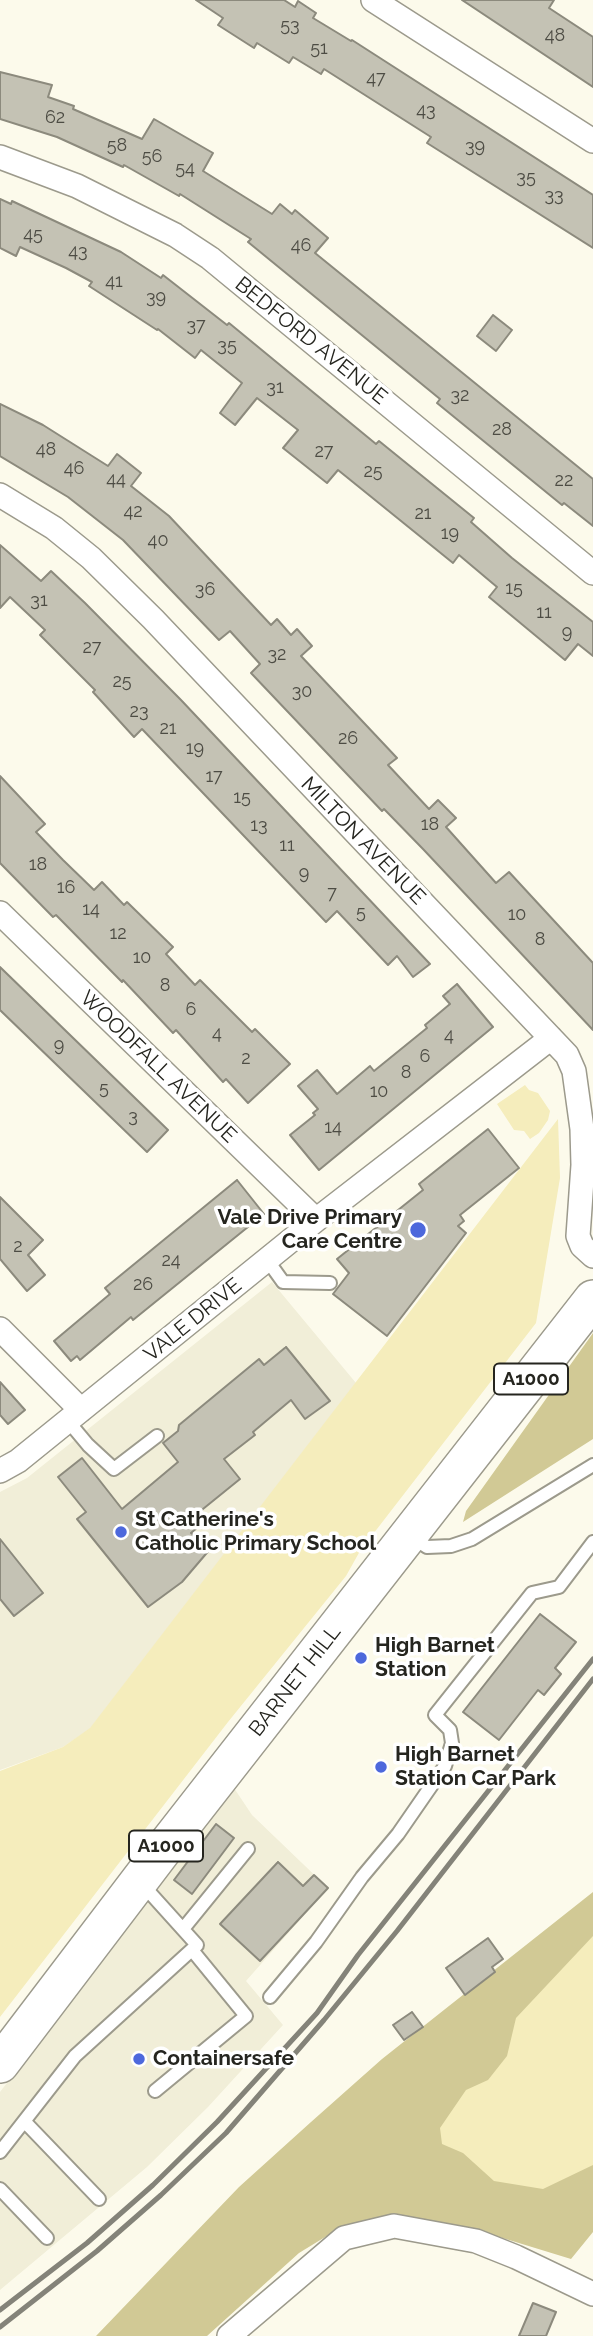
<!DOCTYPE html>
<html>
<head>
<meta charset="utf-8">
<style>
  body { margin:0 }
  canvas { display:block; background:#fcfaeb }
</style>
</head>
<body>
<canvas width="593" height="2336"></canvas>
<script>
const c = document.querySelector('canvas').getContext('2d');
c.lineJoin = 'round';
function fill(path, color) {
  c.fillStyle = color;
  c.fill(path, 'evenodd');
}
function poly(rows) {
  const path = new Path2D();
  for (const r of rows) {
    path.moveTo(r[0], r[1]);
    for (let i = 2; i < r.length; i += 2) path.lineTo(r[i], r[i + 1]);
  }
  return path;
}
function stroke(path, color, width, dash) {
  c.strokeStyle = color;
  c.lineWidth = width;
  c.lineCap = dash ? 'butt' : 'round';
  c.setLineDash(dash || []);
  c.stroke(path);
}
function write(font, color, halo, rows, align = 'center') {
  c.font = font + ' Raleway,sans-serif';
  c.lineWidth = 7;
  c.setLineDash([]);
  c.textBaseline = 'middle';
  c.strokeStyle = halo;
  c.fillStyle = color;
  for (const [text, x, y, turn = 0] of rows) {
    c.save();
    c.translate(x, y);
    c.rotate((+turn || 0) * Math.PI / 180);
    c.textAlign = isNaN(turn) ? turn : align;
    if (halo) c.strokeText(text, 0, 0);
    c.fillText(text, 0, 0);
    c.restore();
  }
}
fill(poly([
  [272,1282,356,1383,90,1729,63,1747,0,1770,0,1492,27,1478],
  [234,1788,252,1815,328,1888,246,1981,283,2025,208,2107,147,2167,0,2290,0,2092]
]), '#f1eed8');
fill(poly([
  [525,1085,529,1090,538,1093,550,1111,548,1120,539,1133,530,1139,524,1131,514,1130,497,1104],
  [558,1119,560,1178,536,1323,360,1551,346,1576,228,1722,0,2017,0,1771,63,1747,90,1728],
  [593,1906,593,2231,470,2228,415,2219,369,2220,330,2234]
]), '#f5edbc');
fill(poly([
  [593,1333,593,1439,463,1522,466,1511],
  [593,1892,593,1936,516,2018,507,2056,488,2080,466,2090,440,2128,442,2144,463,2153,494,2181,543,2189,593,2165,593,2232,571,2259,470,2228,415,2219,369,2220,330,2234,299,2253,207,2336,96,2336,239,2187,311,2122,382,2059]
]), '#d1c995');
const building = poly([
  [196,0,284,0,295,7,298,1,316,13,313,18,351,41,352,40,593,195,593,248,427,143,431,137,324,69,321,74,293,57,289,63,257,43,254,48,218,25,223,18,196,0],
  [462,0,554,0,549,8,593,37,593,87,462,0],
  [0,72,52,85,48,97,74,106,73,109,142,139,154,119,213,153,203,171,272,214,280,204,292,214,295,210,328,238,315,253,593,479,593,526,564,503,562,505,437,403,440,399,248,242,251,239,180,194,179,196,124,165,123,167,57,137,0,119,0,72],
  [0,199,11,204,12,201,121,252,161,278,163,275,227,325,229,323,376,444,379,441,474,518,471,522,512,558,593,622,593,656,578,644,565,660,489,597,497,587,459,555,453,563,338,470,327,483,283,448,298,430,257,398,235,425,220,413,242,383,201,350,195,358,158,329,157,330,89,286,92,282,66,268,20,247,16,256,0,248,0,199],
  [493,315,512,330,496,351,477,336,493,315],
  [0,404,43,425,108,466,117,454,141,473,131,486,169,516,271,625,277,619,291,635,297,629,312,646,301,656,397,758,388,765,429,809,438,800,456,818,446,827,496,883,509,872,593,963,593,1030,423,849,384,809,382,811,251,673,260,664,230,631,219,640,123,540,68,497,0,456,0,404],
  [0,545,41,581,51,571,85,603,181,700,430,964,413,977,397,956,388,965,337,911,326,922,142,729,134,737,93,692,95,690,40,635,45,630,10,597,0,608,0,545],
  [0,776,45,824,36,832,63,860,94,890,102,882,124,905,127,902,173,947,166,954,195,985,200,980,252,1032,255,1029,290,1064,248,1103,226,1079,223,1082,176,1030,173,1033,123,980,122,982,56,915,53,917,0,863,0,776],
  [0,967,168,1130,147,1152,0,1010,0,967],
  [457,984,493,1027,319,1170,290,1135,315,1115,313,1113,318,1109,298,1086,317,1070,337,1094,370,1066,374,1071,427,1028,425,1025,450,1004,443,996,457,984],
  [488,1129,519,1168,460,1215,464,1221,458,1226,466,1233,387,1336,333,1294,349,1273,337,1259,423,1190,419,1184,488,1129],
  [237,1180,264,1214,133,1320,131,1317,80,1360,77,1356,71,1361,54,1341,110,1294,105,1288,237,1180],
  [0,1197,43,1240,28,1255,45,1275,27,1291,0,1259,0,1197],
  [286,1347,330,1401,305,1419,291,1400,253,1432,255,1435,224,1459,240,1479,198,1513,205,1521,191,1533,211,1548,182,1582,148,1607,77,1519,86,1512,58,1477,82,1458,122,1509,178,1462,163,1443,178,1431,179,1425,259,1359,264,1365,286,1347],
  [0,1382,25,1410,8,1424,0,1415,0,1382],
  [0,1539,43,1593,14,1616,0,1599,0,1539],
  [540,1614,576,1642,555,1668,561,1674,544,1695,538,1690,499,1740,463,1712,540,1614],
  [216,1824,234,1838,192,1894,174,1880,216,1824],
  [278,1862,303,1886,314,1875,328,1888,260,1961,220,1924,278,1862],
  [488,1938,503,1959,492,1967,495,1972,465,1995,446,1968,488,1938],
  [412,2012,423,2027,404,2040,393,2025,412,2012],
  [533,2303,556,2312,546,2336,519,2336,533,2303]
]);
fill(building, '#c4c2b4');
stroke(building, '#8c8a7d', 2);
const service = poly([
  [268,1261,283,1282,330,1283],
  [68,1421,88,1445,114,1469,157,1436],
  [410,1536,427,1547,451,1546,472,1539,593,1465],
  [183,1929,248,1849],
  [270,1997,316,1942,362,1877,398,1834,445,1766,452,1743,450,1730,435,1715,532,1593,559,1587,593,1542],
  [155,2091,246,2016,192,1950],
  [25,2122,99,2199],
  [0,2152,75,2056,197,1945,142,1884],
  [0,2189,47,2238]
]);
const minor = poly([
  [373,0,593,141],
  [0,157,77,186,175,235,210,258,593,573],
  [0,495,54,528,91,558,153,619,567,1055,574,1071,582,1129,583,1165,578,1236,582,1246,593,1256],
  [0,913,316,1220],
  [0,1329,81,1410],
  [0,1471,18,1461,316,1220,551,1038],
  [229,2336,344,2238,394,2226,476,2241,516,2257,593,2294]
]);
const primary = poly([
  [0,2064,165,1847,593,1299]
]);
stroke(service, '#9c9a8c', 16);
stroke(minor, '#9c9a8c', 26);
stroke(primary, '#9c9a8c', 40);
stroke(service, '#fff', 12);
stroke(minor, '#fff', 23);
stroke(primary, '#fff', 37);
stroke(poly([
  [0,2310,87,2243,153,2185,217,2122,317,2013,358,1955,593,1659],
  [0,2327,97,2251,161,2195,226,2133,324,2020,397,1931,593,1679]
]), '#848379', 5);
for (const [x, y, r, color] of [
  [418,1230,9,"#4d68dc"],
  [121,1532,7,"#4d68dc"],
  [361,1658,7,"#4d68dc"],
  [381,1767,7,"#4d68dc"],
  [139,2059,7,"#4d68dc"]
]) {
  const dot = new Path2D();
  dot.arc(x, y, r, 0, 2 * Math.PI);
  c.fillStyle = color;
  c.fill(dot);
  stroke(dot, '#fff', 2.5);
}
write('18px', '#4d4c44', null, [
  ["53",290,26],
  ["48",555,36],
  ["51",319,49],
  ["47",376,79],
  ["43",426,111],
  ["62",55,118],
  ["58",117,146],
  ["39",475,147],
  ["56",152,157],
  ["54",185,169],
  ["35",526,178],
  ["33",554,196],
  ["45",33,235],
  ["46",301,246],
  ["43",78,252],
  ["41",114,282],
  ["39",156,298],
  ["37",196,326],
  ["35",227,346],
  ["31",275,388],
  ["32",460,396],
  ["28",502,430],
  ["48",46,450],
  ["27",324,452],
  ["46",74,469],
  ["25",373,472],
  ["44",116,480],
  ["22",564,481],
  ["42",133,512],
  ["21",423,514],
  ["19",450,534],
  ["40",158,541],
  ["15",514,589],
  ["36",205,590],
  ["31",39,601],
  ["11",544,613],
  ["9",567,633],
  ["27",92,648],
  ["32",277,655],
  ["25",122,682],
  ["30",302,692],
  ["23",139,712],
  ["21",168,729],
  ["26",348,739],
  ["19",195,749],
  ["17",214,777],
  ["15",242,798],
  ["18",430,825],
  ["13",259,826],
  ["11",287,846],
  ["18",38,865],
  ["9",304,874],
  ["16",66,888],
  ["7",332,894],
  ["14",91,910],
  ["5",361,913],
  ["10",517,915],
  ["12",118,934],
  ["8",540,940],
  ["10",142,958],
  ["8",165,986],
  ["6",191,1010],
  ["4",217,1034],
  ["4",449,1036],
  ["9",59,1046],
  ["6",425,1057],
  ["2",246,1059],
  ["8",406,1073],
  ["5",104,1089],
  ["10",379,1092],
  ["3",133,1117],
  ["14",333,1128],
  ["2",18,1247],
  ["24",171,1261],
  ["26",143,1285]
]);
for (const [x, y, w] of [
  [531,1379,74],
  [166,1846,74]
]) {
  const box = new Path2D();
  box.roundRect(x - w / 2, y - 15.5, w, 31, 5);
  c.fillStyle = '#fff';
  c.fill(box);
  stroke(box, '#25251f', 2);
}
write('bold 19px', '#25251f', null, [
  ["A1000",531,1379],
  ["A1000",166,1846]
]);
write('21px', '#25251f', '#fff', [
  ["BEDFORD AVENUE",311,341,39],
  ["MILTON AVENUE",363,841,46],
  ["WOODFALL AVENUE",158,1067,44],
  ["VALE DRIVE",193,1320,-39],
  ["BARNET HILL",295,1681,-52]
]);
write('bold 21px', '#25251f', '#fff', [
  ["Vale Drive Primary",402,1218,"right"],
  ["Care Centre",402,1242,"right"],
  ["St Catherine's",135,1520],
  ["Catholic Primary School",135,1544],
  ["High Barnet",375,1646],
  ["Station",375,1670],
  ["High Barnet",395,1755],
  ["Station Car Park",395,1779],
  ["Containersafe",153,2059]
], 'left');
</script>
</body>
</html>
